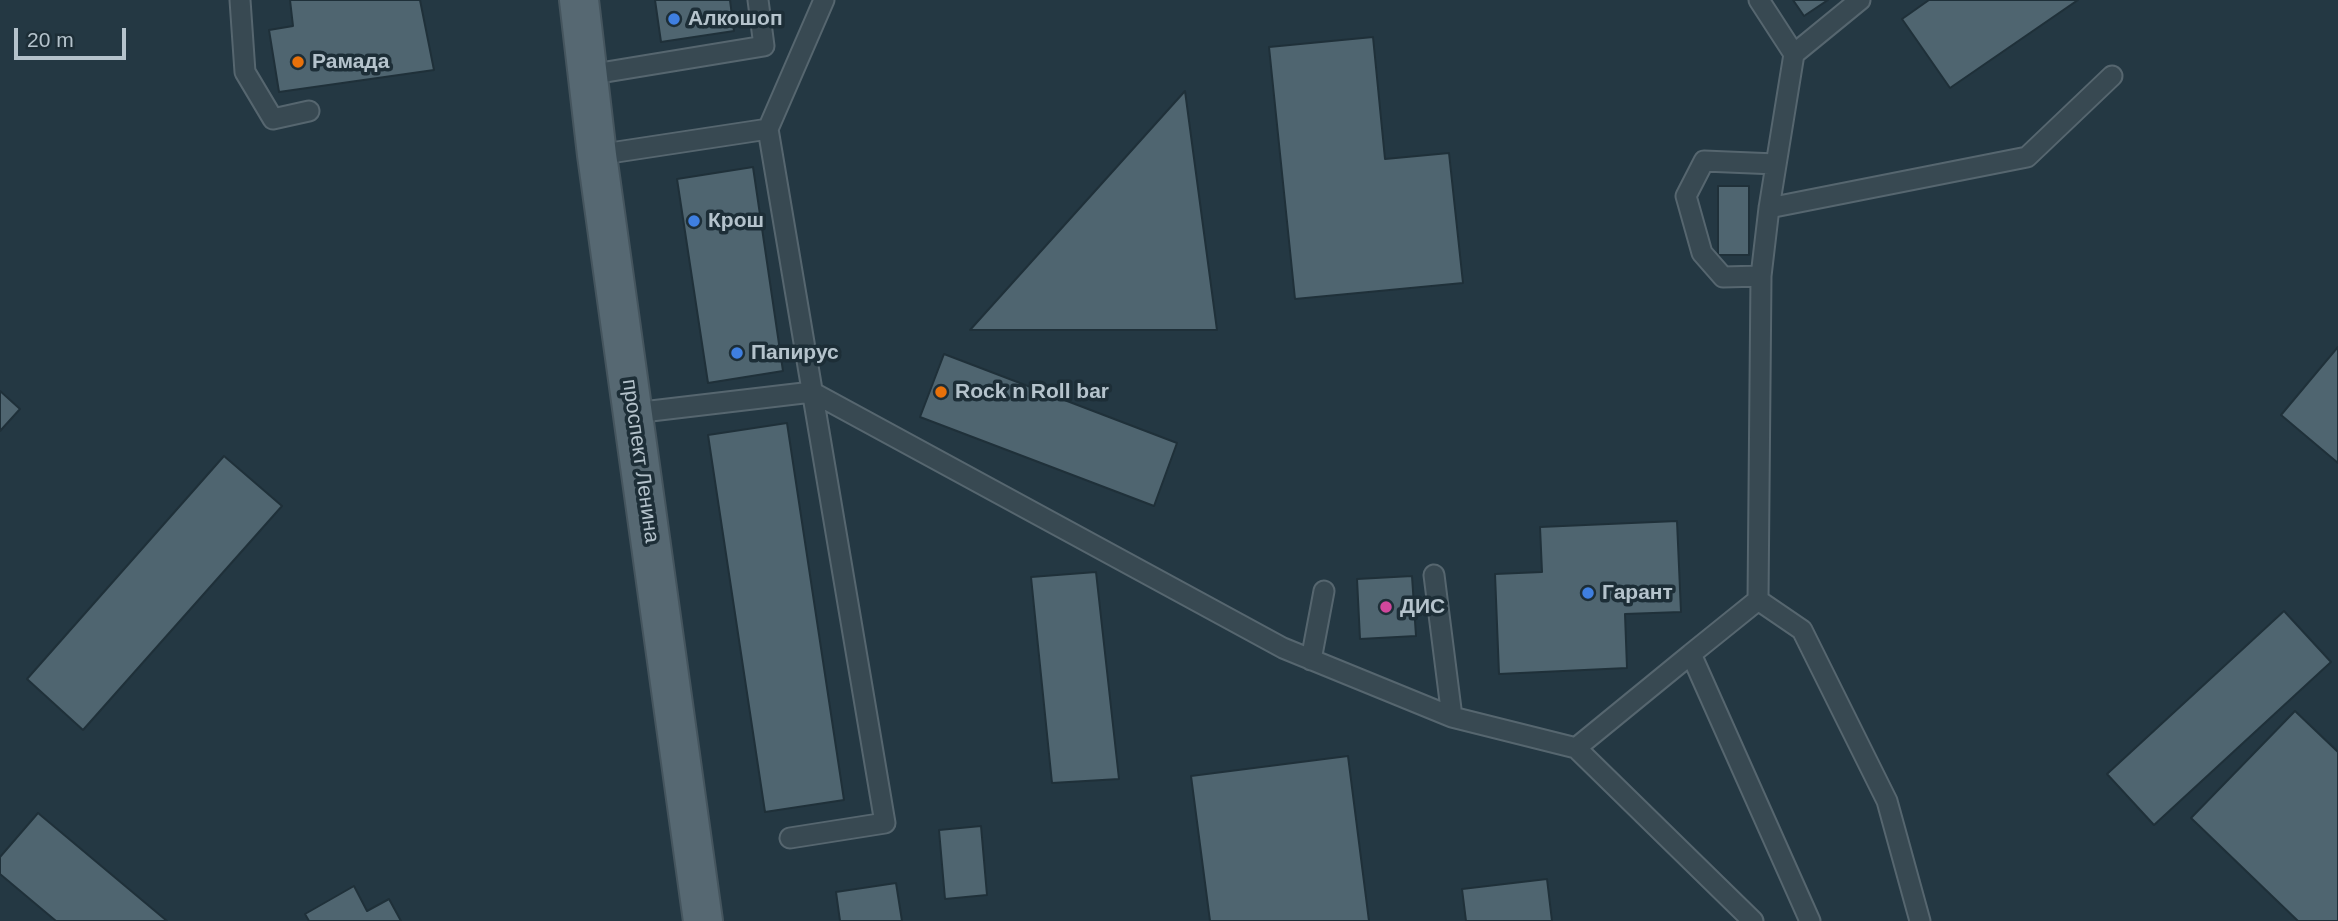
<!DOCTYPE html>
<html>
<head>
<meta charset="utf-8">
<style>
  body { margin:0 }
  #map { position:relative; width:2338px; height:921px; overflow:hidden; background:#243843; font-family:Arial,sans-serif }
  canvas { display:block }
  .scale { position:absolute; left:14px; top:28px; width:112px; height:32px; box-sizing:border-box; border:4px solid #b5c3cc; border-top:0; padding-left:9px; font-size:21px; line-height:24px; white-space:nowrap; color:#b5c3cc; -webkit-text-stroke:5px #1d2e37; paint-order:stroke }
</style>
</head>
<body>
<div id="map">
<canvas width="2338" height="921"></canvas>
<div class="scale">20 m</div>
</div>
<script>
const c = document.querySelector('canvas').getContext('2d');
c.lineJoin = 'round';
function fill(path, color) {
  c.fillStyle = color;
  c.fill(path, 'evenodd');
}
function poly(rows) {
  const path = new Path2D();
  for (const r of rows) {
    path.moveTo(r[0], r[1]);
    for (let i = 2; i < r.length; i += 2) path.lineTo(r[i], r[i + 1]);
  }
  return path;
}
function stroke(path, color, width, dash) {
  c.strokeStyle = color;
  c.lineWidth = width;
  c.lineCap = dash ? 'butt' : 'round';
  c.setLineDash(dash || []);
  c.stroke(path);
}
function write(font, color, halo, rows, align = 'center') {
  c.font = font + ' Arial,sans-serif';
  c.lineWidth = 7;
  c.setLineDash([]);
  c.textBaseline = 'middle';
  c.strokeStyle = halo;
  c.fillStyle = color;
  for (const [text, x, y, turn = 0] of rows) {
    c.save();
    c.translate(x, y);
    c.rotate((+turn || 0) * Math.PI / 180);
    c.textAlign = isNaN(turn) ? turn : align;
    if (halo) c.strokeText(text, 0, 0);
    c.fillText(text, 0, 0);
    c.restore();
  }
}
const building = poly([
  [290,0,420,0,434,70,279,92,269,30,293,26,290,0],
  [655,0,730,0,734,31,661,42,655,0],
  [1793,0,1828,0,1804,16,1793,0],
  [1929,0,2078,0,1950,88,1902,19,1929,0],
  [1373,37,1385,159,1449,153,1463,283,1295,299,1269,47,1373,37],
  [1185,91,1217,330,970,330,1185,91],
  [753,167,783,371,708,383,677,179,753,167],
  [1718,186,1749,186,1749,255,1718,255,1718,186],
  [2338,347,2338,463,2281,415,2338,347],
  [944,354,1177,443,1154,506,920,417,944,354],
  [0,391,20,409,0,431,0,391],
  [787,423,844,800,765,812,708,435,787,423],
  [224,456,282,506,83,730,27,679,224,456],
  [1677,521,1681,612,1625,614,1627,668,1499,674,1495,574,1542,572,1540,527,1677,521],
  [1096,572,1119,779,1052,783,1031,577,1096,572],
  [1412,576,1416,636,1360,639,1357,579,1412,576],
  [2284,611,2331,662,2154,825,2107,774,2284,611],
  [2295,711,2338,752,2338,921,2298,921,2191,818,2295,711],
  [1348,756,1369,921,1210,921,1191,776,1348,756],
  [38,813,167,921,56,921,0,874,0,857,38,813],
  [981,826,987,895,945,899,939,830,981,826],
  [1547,879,1552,921,1466,921,1462,889,1547,879],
  [896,883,902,921,840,921,836,892,896,883],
  [354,886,367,911,389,899,401,921,309,921,305,914,354,886]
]);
fill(building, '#4f6570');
stroke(building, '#1f3039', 2);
const lane = poly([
  [240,0,245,72,273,119,309,111],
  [1759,0,1794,54,1860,0],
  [1794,54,1769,208,1761,276,1758,600,1802,630,1887,801,1920,921],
  [588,75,764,46,758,0],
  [597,155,768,129],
  [1769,208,2027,157,2112,76],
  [1761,276,1723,277,1702,253,1686,196,1704,161,1776,164],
  [634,413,812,392,1283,648,1452,717,1576,748],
  [1434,575,1452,717],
  [1758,600,1691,654,1810,921],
  [1691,654,1576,748,1753,921],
  [1311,660,1324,591],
  [790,838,885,823,768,129,824,0]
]);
const primary = poly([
  [579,0,597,155,703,921]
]);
stroke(lane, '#56666f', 23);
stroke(primary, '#45555e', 42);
stroke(lane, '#384952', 19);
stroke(primary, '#566872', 38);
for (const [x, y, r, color] of [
  [674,19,7,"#3f7fe0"],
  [298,62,7,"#e8710a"],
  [694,221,7,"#3f7fe0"],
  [737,353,7,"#3f7fe0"],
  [941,392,7,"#e8710a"],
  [1588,593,7,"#3f7fe0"],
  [1386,607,7,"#d1479c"]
]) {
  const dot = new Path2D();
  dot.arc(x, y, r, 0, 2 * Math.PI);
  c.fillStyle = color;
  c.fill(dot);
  stroke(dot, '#1d2e37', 2.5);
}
write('bold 21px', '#b5c3cc', '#1d2e37', [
  ["Алкошоп",688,19],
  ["Рамада",312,62],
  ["Крош",708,221],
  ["Папирус",751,353],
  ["Rock n Roll bar",955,392],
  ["Гарант",1602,593],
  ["ДИС",1400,607]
], 'left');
write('21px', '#b5c3cc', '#1d2e37', [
  ["проспект Ленина",640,461,82]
]);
</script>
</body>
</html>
